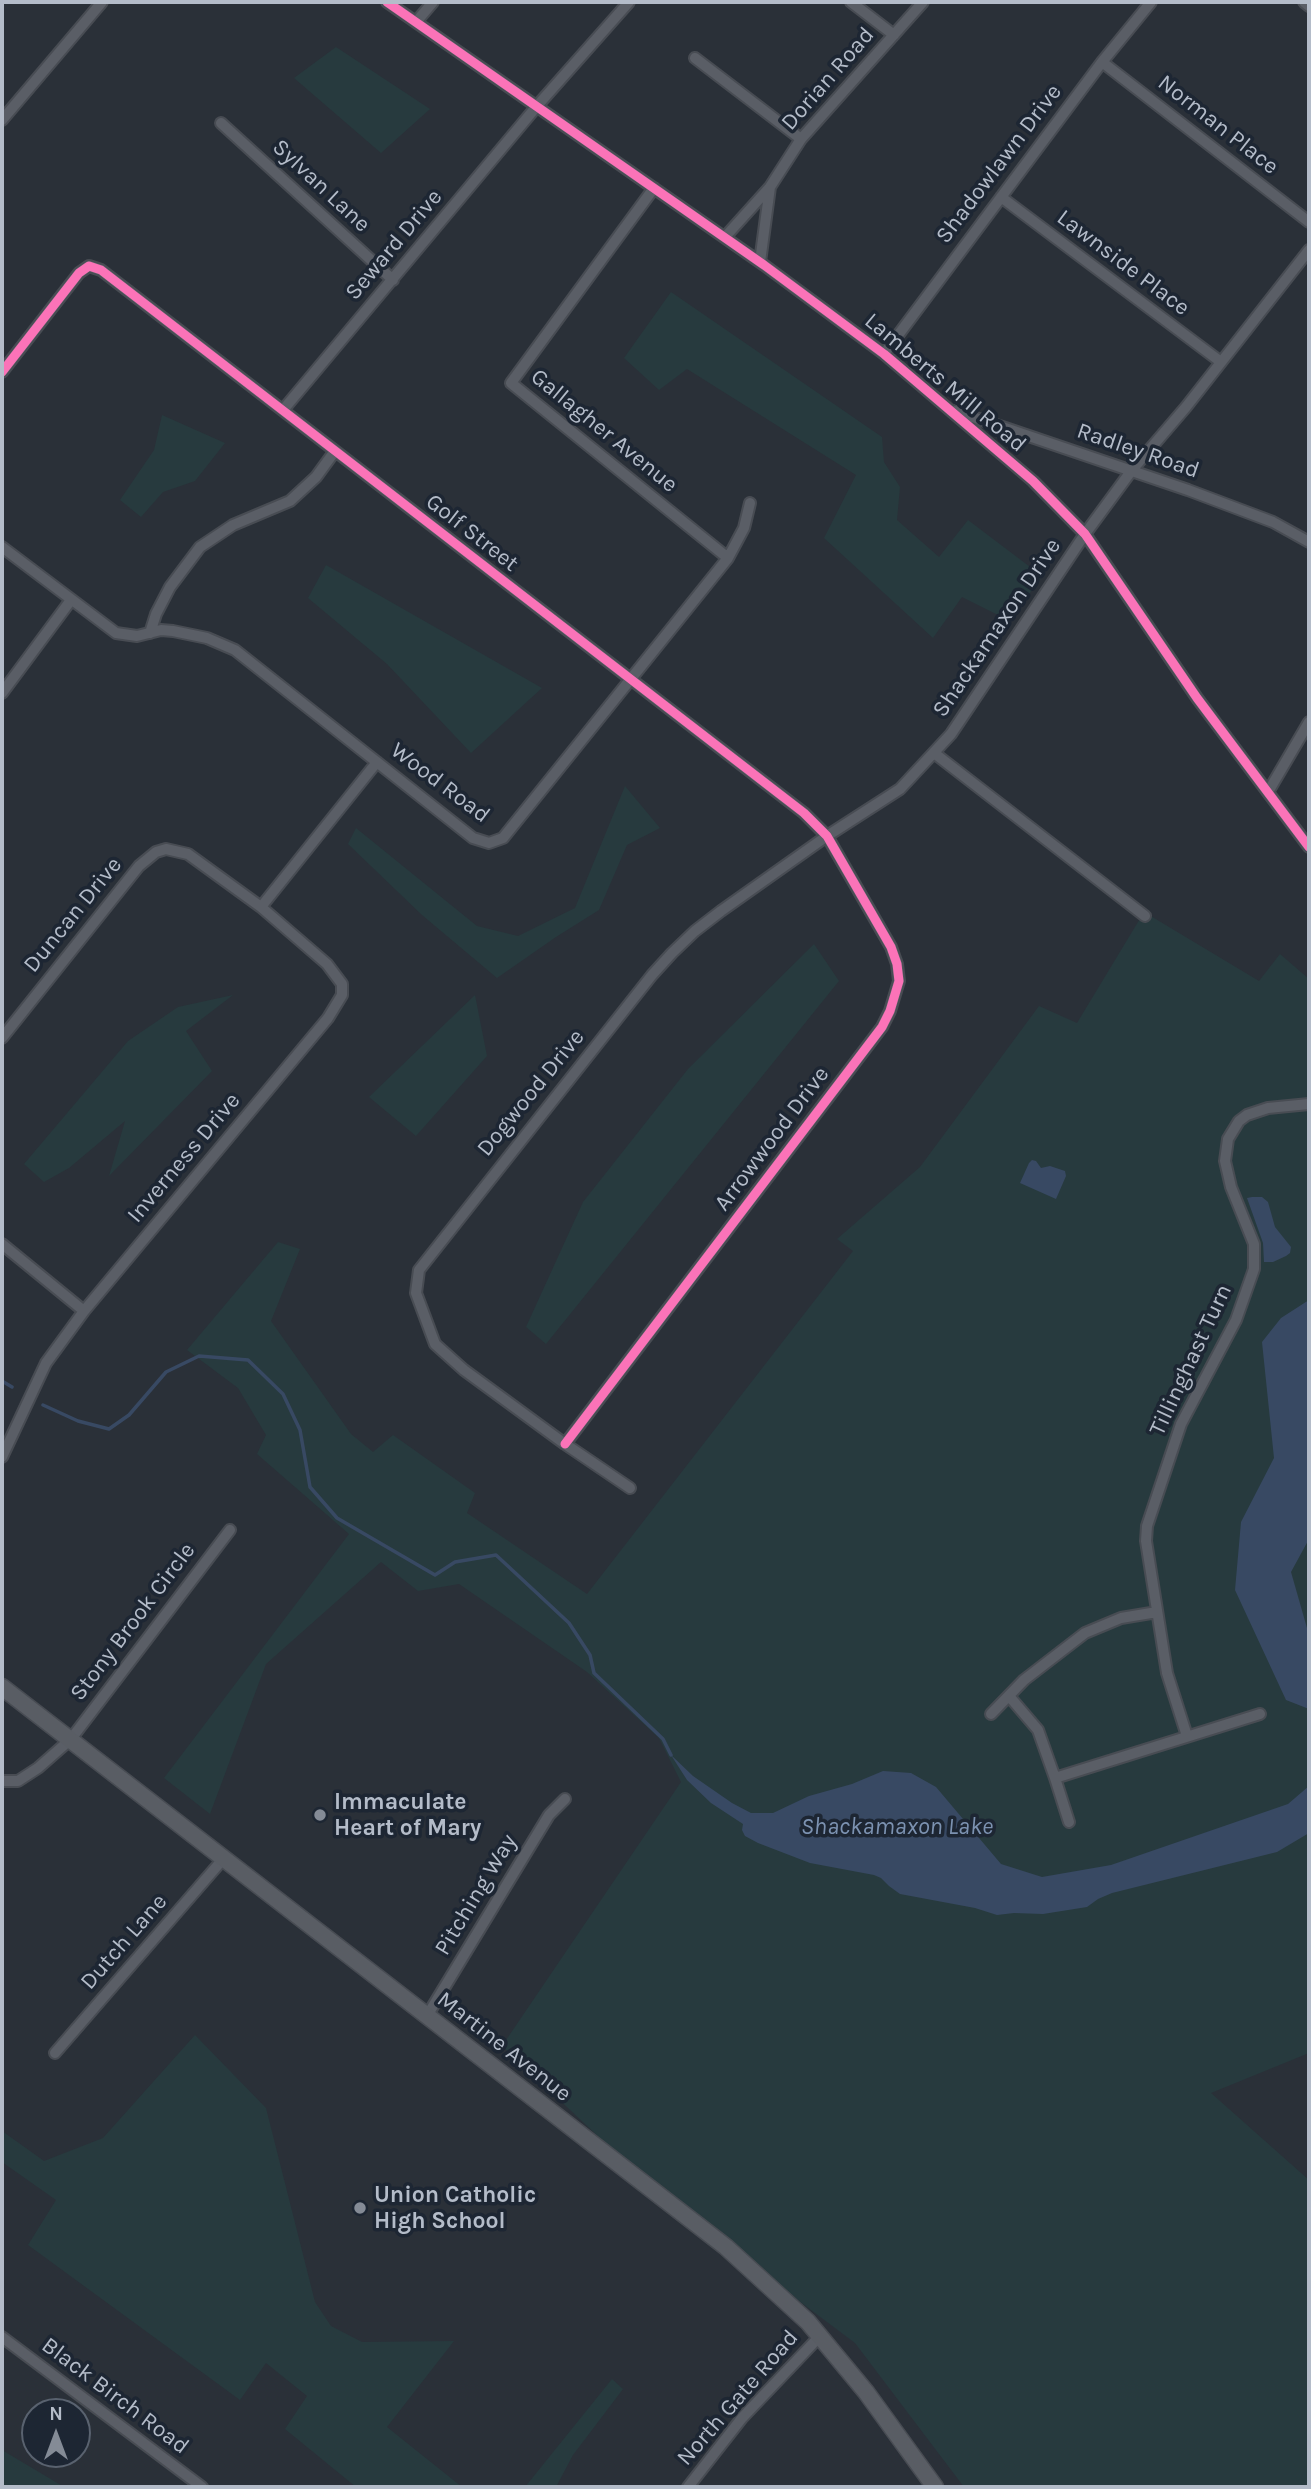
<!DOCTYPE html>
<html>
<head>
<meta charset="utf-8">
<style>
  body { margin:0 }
  #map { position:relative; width:1311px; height:2489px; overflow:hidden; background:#2a3038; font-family:Karla,sans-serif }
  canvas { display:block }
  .frame { position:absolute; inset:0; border:4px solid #b4bcc9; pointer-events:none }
  .north { position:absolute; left:21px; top:2398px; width:70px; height:70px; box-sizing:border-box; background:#1d2633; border:2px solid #59626f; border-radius:50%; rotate:0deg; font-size:19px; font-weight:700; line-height:28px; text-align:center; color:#b4bcc9 }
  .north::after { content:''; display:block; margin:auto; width:24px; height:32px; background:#848b96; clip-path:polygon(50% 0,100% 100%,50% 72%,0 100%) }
</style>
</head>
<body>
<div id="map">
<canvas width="1311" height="2489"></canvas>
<div class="frame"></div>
<div class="north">N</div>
</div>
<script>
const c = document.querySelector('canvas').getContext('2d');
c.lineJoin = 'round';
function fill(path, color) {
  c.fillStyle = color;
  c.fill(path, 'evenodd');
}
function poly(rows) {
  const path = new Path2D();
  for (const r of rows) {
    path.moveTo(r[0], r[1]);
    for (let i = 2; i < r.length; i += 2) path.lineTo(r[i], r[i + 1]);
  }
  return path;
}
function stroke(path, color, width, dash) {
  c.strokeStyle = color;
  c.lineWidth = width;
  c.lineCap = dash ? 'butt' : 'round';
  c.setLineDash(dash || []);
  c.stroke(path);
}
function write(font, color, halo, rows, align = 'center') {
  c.font = font + ' Karla,sans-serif';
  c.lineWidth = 7;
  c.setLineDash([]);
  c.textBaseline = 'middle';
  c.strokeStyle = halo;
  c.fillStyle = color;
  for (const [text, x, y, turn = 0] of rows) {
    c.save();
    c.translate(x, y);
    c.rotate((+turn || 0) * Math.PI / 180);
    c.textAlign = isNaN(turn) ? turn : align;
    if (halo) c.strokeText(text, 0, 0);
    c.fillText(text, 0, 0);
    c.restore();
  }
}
fill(poly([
  [336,47,430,109,381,153,294,78],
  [671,292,882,437,884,462,900,487,897,520,939,557,968,520,1042,576,1010,621,962,597,933,638,824,538,856,475,687,369,659,390,624,358],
  [162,415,225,443,195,481,163,492,141,517,120,500,154,450],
  [326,565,542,688,471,753,387,664,308,598],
  [625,786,660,828,627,845,599,910,556,937,497,978,422,915,348,844,356,828,477,926,518,936,575,908],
  [1144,912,1259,981,1280,954,1309,979,1309,2053,1211,2093,1309,2180,1309,2487,964,2487,855,2343,743,2259,618,2155,502,2046,681,1782,659,1738,587,1672,459,1584,418,1591,381,1562,266,1664,210,1814,164,1778,349,1534,257,1454,266,1435,238,1388,187,1350,278,1242,300,1249,271,1321,351,1434,373,1452,393,1435,475,1493,467,1513,587,1594,853,1251,837,1239,920,1167,1039,1006,1077,1023],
  [814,944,839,981,546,1344,526,1327,583,1202,688,1069],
  [233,995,186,1031,212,1071,109,1176,125,1121,69,1168,44,1182,24,1164,128,1041,178,1007],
  [475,995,487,1056,416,1136,369,1097],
  [195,2035,266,2108,315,2302,331,2326,362,2342,454,2341,387,2427,462,2487,356,2487,285,2429,307,2396,266,2363,240,2400,28,2245,56,2200,2,2162,2,2131,44,2161,103,2138],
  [612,2379,623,2389,573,2455,556,2487,525,2487],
  [2,2450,64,2487,2,2487]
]), '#273a3e');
fill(poly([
  [1032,1160,1036,1161,1041,1168,1050,1166,1065,1171,1066,1176,1056,1199,1020,1183,1029,1163],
  [1252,1197,1262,1197,1268,1202,1275,1227,1291,1247,1290,1253,1286,1256,1273,1262,1264,1262,1263,1243,1247,1198],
  [1309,1300,1309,1539,1291,1572,1309,1635,1309,1709,1286,1700,1235,1590,1241,1522,1274,1458,1262,1342,1281,1318],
  [671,1755,693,1776,732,1803,751,1813,773,1813,809,1796,852,1784,883,1771,911,1773,936,1787,1001,1864,1042,1877,1111,1865,1288,1804,1309,1786,1309,1833,1277,1852,1112,1893,1098,1899,1087,1907,1043,1914,1014,1913,997,1915,975,1908,900,1894,889,1886,881,1878,874,1875,810,1863,758,1843,745,1836,742,1830,743,1824,711,1803,687,1780]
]), '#384963');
stroke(poly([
  [2,1381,12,1387],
  [43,1405,78,1421,109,1429,129,1415,166,1372,199,1356,248,1360,283,1394,300,1430,310,1487,337,1518,435,1575,455,1562,496,1555,569,1623,590,1655,594,1673,663,1739,671,1755]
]), '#384963', 3.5);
const minor = poly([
  [387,2,764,265,884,354,1033,481,1085,534,1197,698,1309,847],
  [851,2,894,35],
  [1304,2,1309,6],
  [416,22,433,2],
  [695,58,801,139],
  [1102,62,1309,222],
  [2,120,102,2],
  [221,123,393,280],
  [654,188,511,383,728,558],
  [1001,197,1221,362],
  [725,237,770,187,801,139,923,2],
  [760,262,770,187],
  [884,354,1102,62,1151,2],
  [2,372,79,273,89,266,101,270,804,813,827,836,891,947,897,964,899,981,890,1011,882,1027,565,1444],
  [283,410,537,106,629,2],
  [955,411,1188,490,1273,522,1309,542],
  [2,547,116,633,137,636,161,630,173,631,207,638,235,650,473,838,489,843,503,838,728,558,744,528,750,503],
  [150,633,156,614,170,587,200,547,233,525,290,501,316,477,335,451],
  [2,693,71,600],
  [934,753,1145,916],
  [1268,792,1309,722],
  [261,907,377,762],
  [2,1038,139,866,156,852,166,849,188,854,261,907,327,964,342,984,342,995,328,1018,84,1311,46,1363,2,1457],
  [2,1244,84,1311],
  [630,1488,565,1444,464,1370,435,1344,416,1293,419,1270,652,975,672,953,695,931,721,911,827,836,900,789,951,734,1085,534,1132,470,1186,407,1309,250],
  [1009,1696,1038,1730,1055,1778,1260,1714],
  [991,1714,1024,1680,1085,1633,1121,1618,1157,1612],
  [1187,1736,1167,1673,1146,1541,1147,1526,1181,1424,1236,1320,1254,1269,1254,1244,1231,1187,1225,1161,1228,1139,1239,1121,1247,1115,1268,1108,1309,1104],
  [1055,1778,1069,1822],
  [2,1781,18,1781,38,1768,71,1739,230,1530],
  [427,2016,549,1815,565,1799],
  [55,2053,224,1858],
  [2,2337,202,2487],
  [688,2487,742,2418,820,2336]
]);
const secondary = poly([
  [2,1687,726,2247,808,2322,866,2392,935,2487]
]);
stroke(minor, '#484c53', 14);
stroke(secondary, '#484c53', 19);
stroke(minor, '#5a5e66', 10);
stroke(secondary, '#595d64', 16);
stroke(poly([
  [387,2,764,265,884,354,1033,481,1085,534,1197,698,1309,847],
  [2,372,79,273,89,266,101,270,804,813,827,836,891,947,897,964,899,981,890,1011,882,1027,565,1444]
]), '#fb73b8', 9);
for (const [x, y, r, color] of [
  [320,1815,7,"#848b96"],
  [360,2208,7,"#848b96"]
]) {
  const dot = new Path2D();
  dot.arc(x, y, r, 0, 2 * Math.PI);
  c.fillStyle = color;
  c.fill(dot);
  stroke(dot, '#1d2633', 2.5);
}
write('23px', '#b4bcc9', '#1d2633', [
  ["Dorian Road",828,79,-49],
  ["Norman Place",1218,125,38],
  ["Shadowlawn Drive",999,164,-53],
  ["Sylvan Lane",321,186,43],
  ["Seward Drive",394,245,-50],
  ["Lawnside Place",1123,263,37],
  ["Lamberts Mill Road",945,383,40],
  ["Gallagher Avenue",604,431,39],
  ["Radley Road",1138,451,19],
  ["Golf Street",472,533,38],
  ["Shackamaxon Drive",997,628,-56],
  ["Wood Road",440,783,37],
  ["Duncan Drive",73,915,-51],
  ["Dogwood Drive",531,1093,-51],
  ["Arrowwood Drive",772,1139,-53],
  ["Inverness Drive",184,1158,-50],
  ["Tillinghast Turn",1191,1360,-65],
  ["Stony Brook Circle",133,1622,-53],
  ["Pitching Way",476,1895,-59],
  ["Dutch Lane",124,1942,-49],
  ["Martine Avenue",504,2047,38],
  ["Black Birch Road",115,2396,37],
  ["North Gate Road",738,2398,-49]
]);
write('bold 23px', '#b4bcc9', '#1d2633', [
  ["Immaculate",334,1802],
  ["Heart of Mary",334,1828],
  ["Union Catholic",374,2195],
  ["High School",374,2221]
], 'left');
write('italic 24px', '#7c92b1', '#1d2633', [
  ["Shackamaxon Lake",897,1827]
]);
</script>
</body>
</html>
